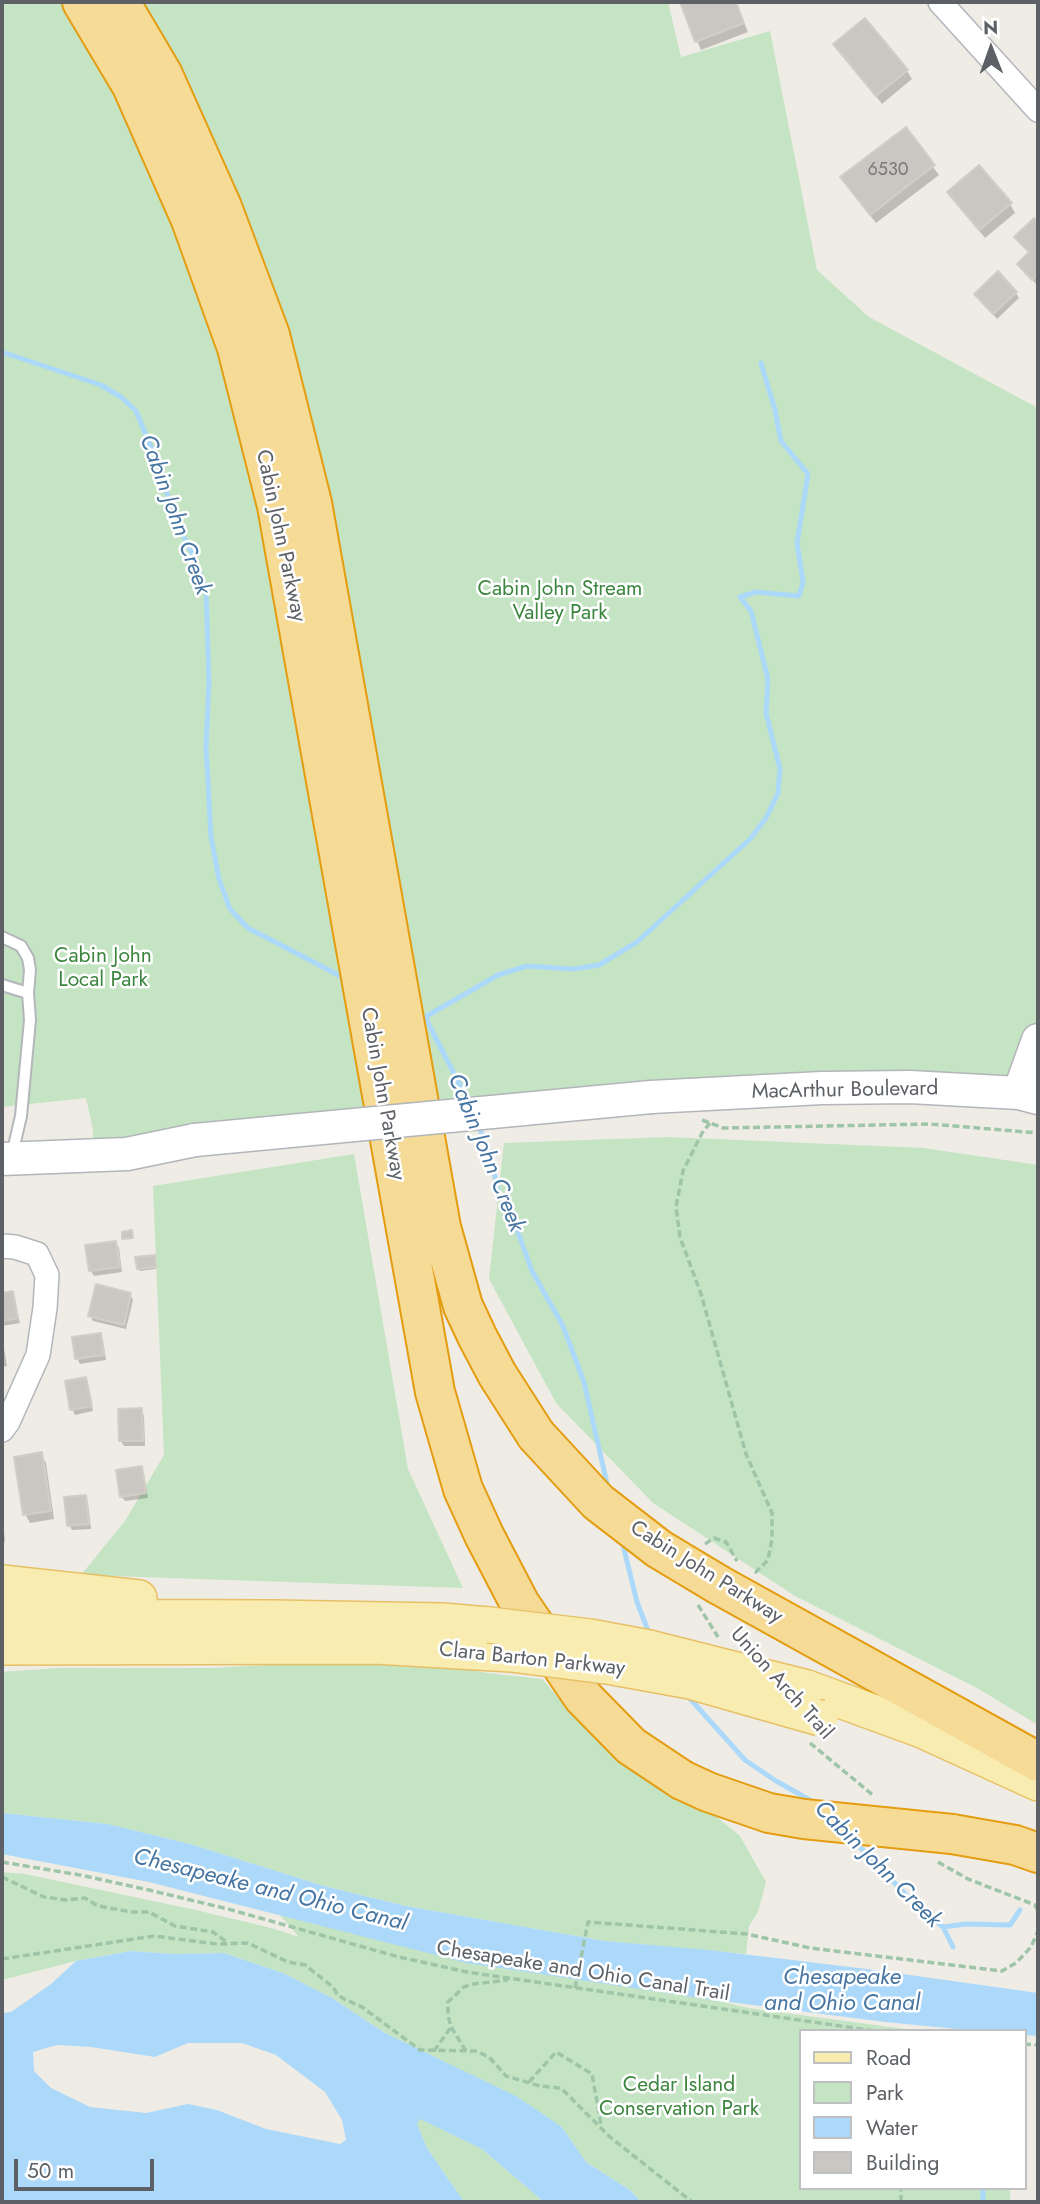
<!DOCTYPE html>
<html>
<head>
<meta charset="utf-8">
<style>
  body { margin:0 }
  #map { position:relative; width:1040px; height:2204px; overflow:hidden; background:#efece6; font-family:Jost,sans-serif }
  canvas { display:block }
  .frame { position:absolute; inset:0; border:4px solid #5d6165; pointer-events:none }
  .legend { position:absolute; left:799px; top:2029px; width:228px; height:161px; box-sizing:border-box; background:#fff; border:2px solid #bec0c1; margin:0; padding:9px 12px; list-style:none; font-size:21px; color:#5d6165 }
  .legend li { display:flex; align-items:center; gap:14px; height:35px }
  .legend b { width:35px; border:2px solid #bec0c1 }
  .north { position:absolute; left:956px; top:14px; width:70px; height:70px; -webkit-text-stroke:5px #fff; paint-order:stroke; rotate:359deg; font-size:19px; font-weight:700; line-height:28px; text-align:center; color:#5d6165 }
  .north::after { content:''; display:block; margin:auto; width:24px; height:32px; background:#5d6165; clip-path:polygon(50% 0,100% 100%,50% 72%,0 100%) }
  .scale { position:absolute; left:14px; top:2159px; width:140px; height:32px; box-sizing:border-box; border:4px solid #5d6165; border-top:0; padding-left:9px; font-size:21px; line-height:24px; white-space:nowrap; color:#5d6165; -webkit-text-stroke:5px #fff; paint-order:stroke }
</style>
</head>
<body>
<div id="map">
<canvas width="1040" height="2204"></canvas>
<div class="frame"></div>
<ul class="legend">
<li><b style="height:9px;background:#f9ecb0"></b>Road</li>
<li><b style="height:19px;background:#c5e4c4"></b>Park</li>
<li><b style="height:19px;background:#acd9f9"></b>Water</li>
<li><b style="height:19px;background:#cac7c2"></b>Building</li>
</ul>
<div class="north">N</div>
<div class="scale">50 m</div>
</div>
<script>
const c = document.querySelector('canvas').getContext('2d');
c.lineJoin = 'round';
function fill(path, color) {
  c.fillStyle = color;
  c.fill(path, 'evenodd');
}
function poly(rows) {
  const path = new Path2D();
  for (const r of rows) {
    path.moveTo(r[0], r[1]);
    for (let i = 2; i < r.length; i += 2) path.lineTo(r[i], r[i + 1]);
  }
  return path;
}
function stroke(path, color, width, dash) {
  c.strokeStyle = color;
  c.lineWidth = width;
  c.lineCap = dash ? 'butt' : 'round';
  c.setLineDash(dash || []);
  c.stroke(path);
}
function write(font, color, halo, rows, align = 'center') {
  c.font = font + ' Jost,sans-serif';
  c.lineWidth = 5;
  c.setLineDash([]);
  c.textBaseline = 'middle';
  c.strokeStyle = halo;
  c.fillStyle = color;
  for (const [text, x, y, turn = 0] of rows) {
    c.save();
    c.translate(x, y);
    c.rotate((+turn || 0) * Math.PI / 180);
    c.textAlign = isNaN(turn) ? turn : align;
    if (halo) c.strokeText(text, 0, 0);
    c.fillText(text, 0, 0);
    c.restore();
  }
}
fill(poly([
  [2,2,668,2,681,57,770,31,817,270,869,317,1038,408,1038,1040,1019,1093,910,1087,93,1157,93,1130,86,1098,2,1107],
  [669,1137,924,1148,1038,1165,1038,1725,977,1688,795,1596,653,1503,556,1403,489,1279,504,1143],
  [354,1154,408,1469,463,1588,81,1575,125,1521,164,1455,153,1186],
  [352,1660,448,1665,487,1673,542,1679,568,1708,669,1793,717,1817,740,1836,766,1882,758,1912,749,1926,746,1954,605,1941,406,1906,324,1886,190,1844,108,1824,2,1813,2,1672,59,1668,213,1668],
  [2,1872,25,1874,196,1910,271,1928,299,1937,271,1905,661,1986,748,2008,920,2031,800,2031,800,2188,1010,2188,1010,2202,641,2202,630,2190,586,2162,562,2127,438,2059,385,2033,332,1998,283,1973,224,1953,174,1954,130,1951,76,1961,2,1980],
  [420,2118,482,2149,544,2202,464,2202,427,2148,417,2124]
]), '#c5e4c4');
fill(poly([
  [2,1813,108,1824,190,1844,324,1886,406,1906,605,1941,709,1950,867,1969,1038,1993,1038,2036,1024,2035,1024,2031,977,2031,885,2022,706,1999,467,1963,149,1882,2,1854],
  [130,1951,174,1954,224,1953,283,1973,332,1998,385,2033,516,2096,562,2127,586,2162,630,2190,641,2202,544,2202,482,2149,420,2119,417,2124,427,2148,464,2202,2,2202,2,2013,11,2012,51,1984,76,1961],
  [188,2043,242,2043,276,2055,325,2092,342,2120,346,2140,340,2144,266,2129,217,2110,188,2104,146,2113,90,2107,51,2088,34,2071,33,2052,57,2045,91,2047,155,2057]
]), '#acd9f9');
fill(poly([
  [681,2,736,2,748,32,701,50],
  [835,44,907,71,912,79,882,104],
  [905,129,939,175,876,223,847,186],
  [949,193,1010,204,1015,213,985,238],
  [1034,221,1038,226,1038,282,1036,284,1019,264,1030,254,1016,238],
  [1016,293,1019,298,997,319,976,294],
  [116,1243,119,1248,122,1272,94,1276,91,1271],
  [155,1259,156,1269,140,1271,138,1269],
  [12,1293,20,1323,2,1326,2,1294],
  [130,1294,133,1300,126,1329,93,1321,90,1316],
  [100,1335,103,1340,106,1360,80,1364,77,1358],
  [2,1336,7,1366,2,1367],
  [85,1379,93,1411,75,1415,72,1409],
  [141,1410,144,1416,145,1446,124,1446,121,1441],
  [41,1454,46,1463,54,1519,30,1523,25,1514],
  [141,1468,144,1473,148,1498,125,1501,121,1496],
  [85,1497,88,1502,91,1529,72,1530,69,1525],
  [2,1506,5,1542,2,1543]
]), '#0003');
stroke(poly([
  [2,352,101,385,121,397,136,411,155,457,176,521,193,555,206,589,209,683,206,746,211,837,219,879,230,909,248,928,348,980],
  [417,1011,425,1017,470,1105],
  [425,1017,498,975,527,966,574,969,599,965,637,942,750,839,766,818,778,793,780,769,766,713,768,679,751,611,740,597,756,592,799,596,803,582,797,543,808,474,781,441,775,410,761,363],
  [478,1124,491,1157,497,1188,516,1227,532,1271,563,1326,584,1382,608,1488],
  [622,1541,637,1602,650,1636],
  [684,1692,745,1760,776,1781,817,1804],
  [853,1840,915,1904,943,1927,953,1947],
  [943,1927,966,1924,1010,1925,1020,1910],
  [983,2188,983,2202]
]), '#acd9f9', 5);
const building = poly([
  [680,2,736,2,744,23,695,42,680,2],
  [865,18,908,70,876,96,833,44,865,18],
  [906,127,935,165,870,215,840,177,906,127],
  [979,165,1012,203,979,230,947,192,979,165],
  [1034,218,1038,223,1038,274,1032,280,1017,264,1029,252,1014,237,1034,218],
  [998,271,1017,292,993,314,974,294,998,271],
  [132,1230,133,1238,122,1239,122,1232,132,1230],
  [116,1241,120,1267,89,1271,85,1245,116,1241],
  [155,1255,156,1267,137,1269,135,1257,155,1255],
  [96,1284,131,1293,124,1325,88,1316,96,1284],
  [13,1291,18,1318,2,1321,2,1293,13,1291],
  [101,1333,104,1355,75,1359,72,1337,101,1333],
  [86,1377,92,1406,70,1410,65,1381,86,1377],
  [142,1408,143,1441,119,1441,118,1409,142,1408],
  [42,1452,51,1511,23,1515,14,1457,42,1452],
  [142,1466,146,1493,120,1497,116,1470,142,1466],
  [86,1495,89,1524,67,1526,64,1497,86,1495]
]);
fill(building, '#cac7c2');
stroke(building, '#d3cec5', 2);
const service = poly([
  [2,937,21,946,28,958,30,970,28,993,30,1020,21,1116,14,1146,15,1157],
  [2,985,28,993]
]);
const minor = poly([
  [940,2,1038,110],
  [2,1246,15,1247,37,1254,47,1275,45,1308,38,1355,8,1422,2,1430]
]);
const secondary = poly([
  [1019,1093,1038,1040],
  [651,1097,822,1088,910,1087,1019,1093,1038,1098],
  [2,1159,127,1154,195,1140]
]);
const primary = poly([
  [2,1583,139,1598],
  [2,1617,274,1618,442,1621,489,1625],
  [2,1647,375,1646,511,1654],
  [807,1688,922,1730,1038,1783]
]);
const motorway = poly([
  [82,2,132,86,191,220,237,348,277,506,435,1392,463,1489,484,1535,520,1604,583,1697,631,1746,682,1780],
  [120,2,163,75,222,207,270,335,312,503,441,1227,463,1306,477,1336,497,1374,536,1435],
  [719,1585,1038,1762],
  [952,1834,1015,1845,1038,1853]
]);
stroke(service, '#b3b6ba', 14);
stroke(minor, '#b3b6ba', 26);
stroke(secondary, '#b2b5b9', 35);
stroke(primary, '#e7c066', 38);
stroke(motorway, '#e49d11', 42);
stroke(poly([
  [2,907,2,914],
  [702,1120,723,1128,930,1124,1038,1133],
  [710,1123,702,1133,683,1171,676,1207,680,1237,701,1294,746,1454,772,1513,772,1539,768,1560,756,1572,753,1570],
  [705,1544,714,1538,726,1542,737,1561],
  [698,1605,718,1637],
  [810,1743,874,1796],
  [2,1862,80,1875,149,1890,228,1909,399,1957,467,1972,876,2031],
  [938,1862,968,1879,1035,1905,1038,1911],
  [2,1877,44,1897,66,1900,85,1898,98,1906,132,1912,149,1912,175,1926,213,1932,228,1943],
  [2,1959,154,1936,217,1944,248,1943,288,1962,305,1965,333,1987,337,1994,344,1999,362,2007,420,2050,476,2051,489,2057,506,2076,540,2086,561,2088,610,2137,692,2202],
  [575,1988,588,1922,747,1934,810,1948,1002,1971,1016,1963,1031,1947,1038,1931],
  [1024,2044,1038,2045],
  [434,2051,451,2027],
  [466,2051,451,2027,448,2015,448,2002,464,1987,473,1984,508,1980],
  [529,2082,556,2052,592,2074,601,2125],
  [901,2202,901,2188]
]), '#9ec5a8', 3.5, [7, 3.5]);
stroke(service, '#fff', 10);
stroke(minor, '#fff', 23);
stroke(secondary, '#fff', 32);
stroke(primary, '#f9ecb0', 35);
stroke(motorway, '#f5db96', 38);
const secondaryBridge = poly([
  [195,1140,651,1097]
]);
const primaryBridge = poly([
  [489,1625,590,1637,649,1648,807,1688],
  [511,1654,613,1667,690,1681,820,1718]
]);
const motorwayBridge = poly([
  [536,1435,598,1502,659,1549,719,1585],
  [682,1780,708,1792,769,1813,804,1819,952,1834]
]);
stroke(secondaryBridge, '#b2b5b9', 35, []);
stroke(primaryBridge, '#e7c066', 38, []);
stroke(motorwayBridge, '#e49d11', 42, []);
stroke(secondaryBridge, '#fff', 32);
stroke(primaryBridge, '#f9ecb0', 35);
stroke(motorwayBridge, '#f5db96', 38);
write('18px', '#787a7c', null, [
  ["6530",888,171]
]);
write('21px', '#5d6165', '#fff', [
  ["Cabin John Parkway",280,536,78],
  ["MacArthur Boulevard",845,1091,-1],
  ["Cabin John Parkway",382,1094,80],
  ["Cabin John Parkway",706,1573,32],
  ["Clara Barton Parkway",532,1660,6],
  ["Union Arch Trail",781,1684,48],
  ["Chesapeake and Ohio Canal Trail",583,1972,9]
]);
write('21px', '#3c853e', '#fff', [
  ["Cabin John Stream",560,590],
  ["Valley Park",560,614],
  ["Cabin John",103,957],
  ["Local Park",103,981],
  ["Cedar Island",679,2086],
  ["Conservation Park",679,2110]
]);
write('italic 23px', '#4675a2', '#fff', [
  ["Cabin John Creek",174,515,70],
  ["Cabin John Creek",485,1153,68],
  ["Cabin John Creek",877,1865,45],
  ["Chesapeake and Ohio Canal",270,1891,14],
  ["Chesapeake",842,1978],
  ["and Ohio Canal",842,2004]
]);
</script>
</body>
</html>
